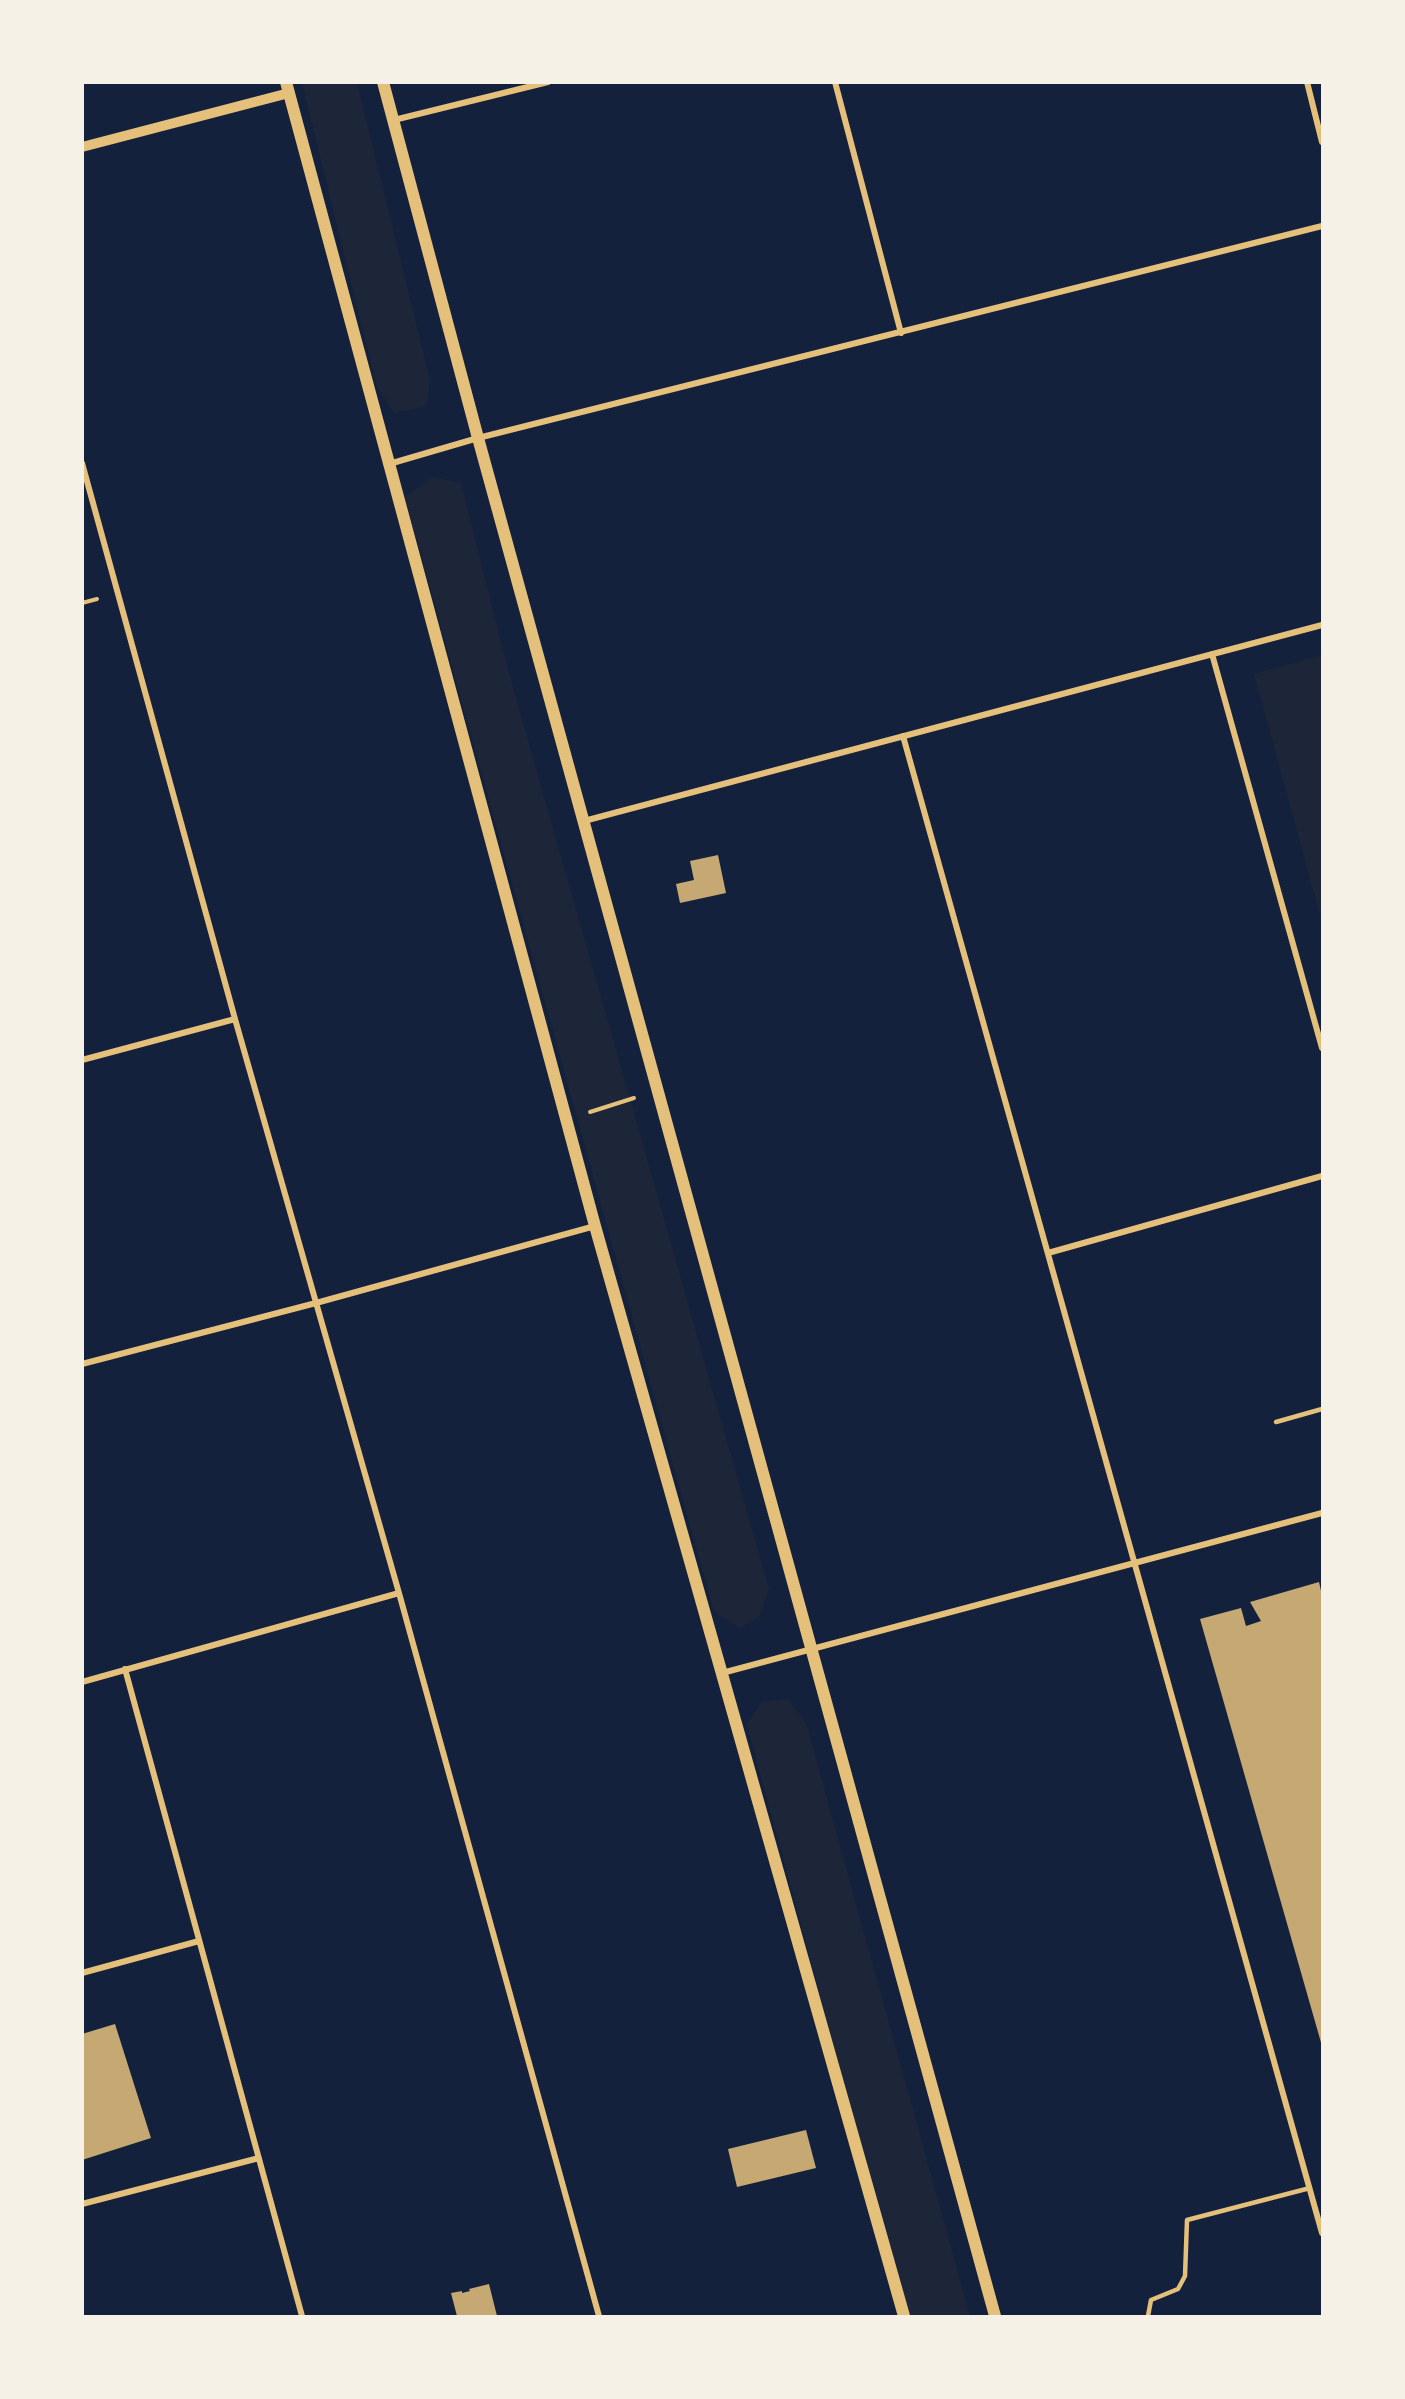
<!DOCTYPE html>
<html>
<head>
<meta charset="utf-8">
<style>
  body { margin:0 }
  #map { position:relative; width:1405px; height:2399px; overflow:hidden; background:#14213d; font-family:Commissioner,sans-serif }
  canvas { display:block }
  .frame { position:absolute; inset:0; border:84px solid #f6f1e7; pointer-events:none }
</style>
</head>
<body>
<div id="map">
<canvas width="1405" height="2399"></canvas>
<div class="frame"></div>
</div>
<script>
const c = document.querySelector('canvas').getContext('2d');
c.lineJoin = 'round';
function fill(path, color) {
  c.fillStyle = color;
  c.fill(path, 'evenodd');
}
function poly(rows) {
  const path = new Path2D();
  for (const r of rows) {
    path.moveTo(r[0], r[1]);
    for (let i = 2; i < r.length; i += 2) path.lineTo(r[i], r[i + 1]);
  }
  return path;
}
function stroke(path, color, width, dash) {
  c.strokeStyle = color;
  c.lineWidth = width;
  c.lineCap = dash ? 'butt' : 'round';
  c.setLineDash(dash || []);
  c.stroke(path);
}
fill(poly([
  [302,83,357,83,430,380,427,406,394,413,376,384],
  [432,477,461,483,507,666,769,1589,759,1617,740,1628,714,1612,405,497],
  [1322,655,1322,922,1254,674],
  [788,1699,806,1723,970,2316,907,2316,747,1725,761,1702]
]), '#1d2539');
fill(poly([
  [718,855,726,893,680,903,676,884,694,880,690,861],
  [1319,1582,1322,1595,1322,2046,1200,1619,1241,1608,1246,1626,1261,1621,1250,1602],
  [115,2024,151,2138,82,2160,82,2034],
  [806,2130,816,2168,737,2187,728,2149],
  [489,2284,497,2316,457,2316,451,2293,462,2291,462,2293,470,2291,469,2289]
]), '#c6a872');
stroke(poly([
  [82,603,97,599],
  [590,1112,634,1098]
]), '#e5c07b', 4);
stroke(poly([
  [1276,1422,1322,1409],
  [1148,2316,1151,2300,1178,2289,1185,2276,1187,2220,1310,2188]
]), '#e5c07b', 4.5);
stroke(poly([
  [835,82,901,333],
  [1307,82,1322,142],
  [394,120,548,82],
  [82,463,235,1019,399,1593,599,2316],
  [389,464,478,438,1322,226],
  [1212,654,1322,1048],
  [903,736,1322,2233],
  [584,821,1322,625],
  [82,1060,235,1019],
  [1048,1253,1322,1176],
  [82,1364,316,1303,595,1226],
  [125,1669,302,2316],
  [722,1673,1322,1513],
  [82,1682,399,1593],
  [82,1973,199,1941],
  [82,2204,259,2158]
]), '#e5c07b', 6);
stroke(poly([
  [82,147,289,93]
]), '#e5c07b', 10);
stroke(poly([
  [286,82,595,1226,904,2316],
  [383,82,478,438,995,2316]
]), '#e5c07b', 12);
</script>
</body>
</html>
